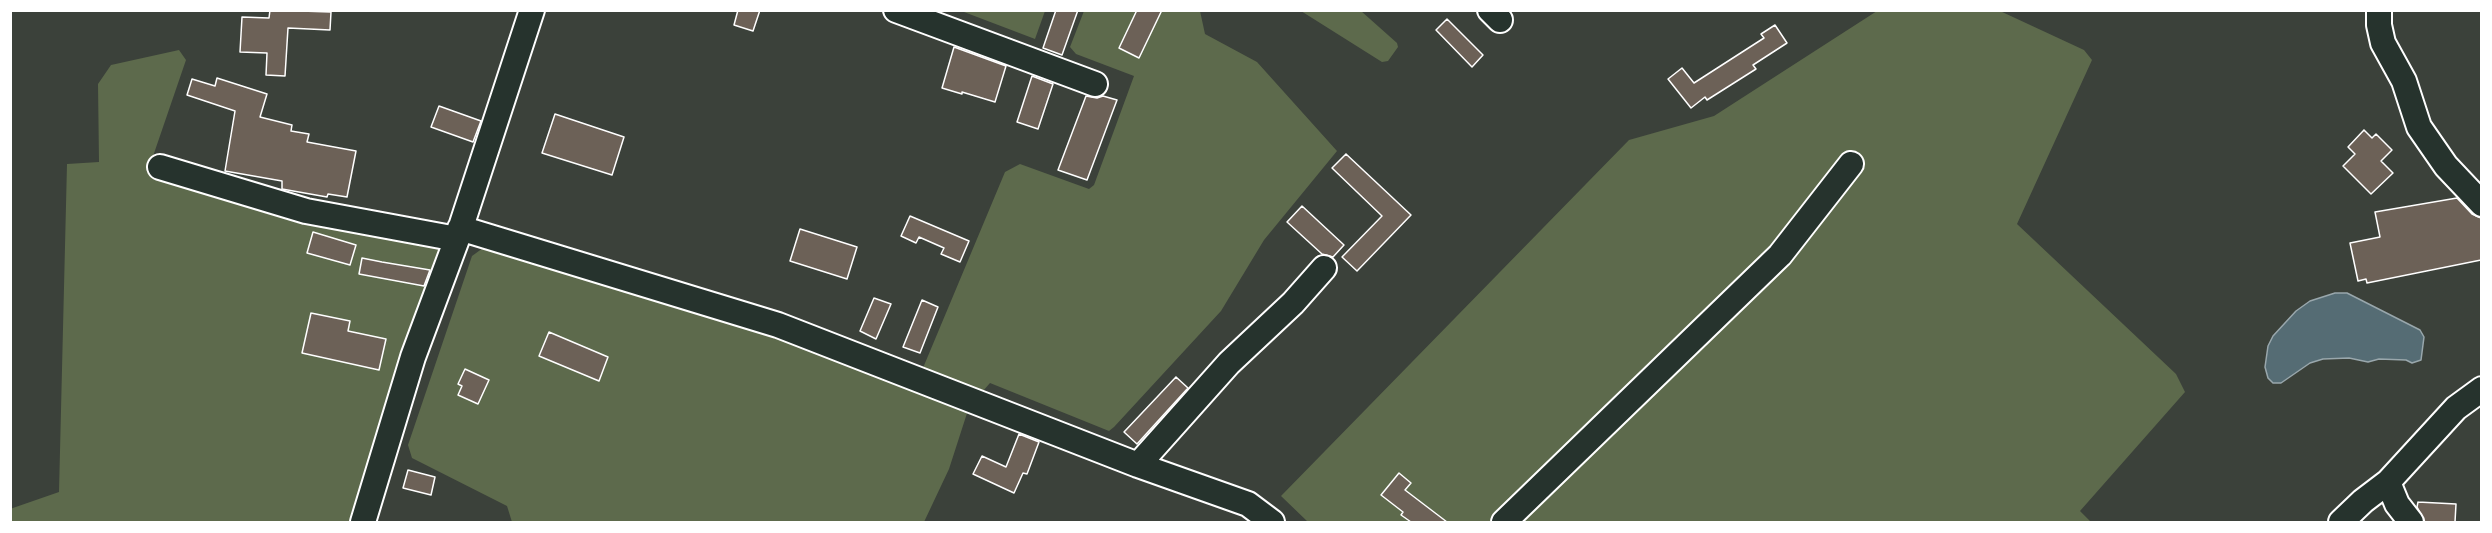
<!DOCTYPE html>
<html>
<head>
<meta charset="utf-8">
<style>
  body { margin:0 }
  #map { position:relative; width:2492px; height:533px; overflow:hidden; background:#3b413a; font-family:"Shantell Sans",sans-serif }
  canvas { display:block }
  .frame { position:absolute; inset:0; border:12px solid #fff; pointer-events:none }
</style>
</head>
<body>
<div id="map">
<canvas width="2492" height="533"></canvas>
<div class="frame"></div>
</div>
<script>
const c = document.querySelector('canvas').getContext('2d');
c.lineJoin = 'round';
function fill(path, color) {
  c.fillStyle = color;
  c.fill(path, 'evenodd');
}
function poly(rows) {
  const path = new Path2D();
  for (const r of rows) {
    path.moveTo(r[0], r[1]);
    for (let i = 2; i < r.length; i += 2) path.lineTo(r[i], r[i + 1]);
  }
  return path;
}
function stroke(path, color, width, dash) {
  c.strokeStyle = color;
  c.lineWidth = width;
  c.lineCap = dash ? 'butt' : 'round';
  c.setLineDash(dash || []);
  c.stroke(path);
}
fill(poly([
  [965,10,1045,10,1045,11,1035,39,964,12],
  [1084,11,1200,11,1205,34,1257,62,1337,151,1264,240,1221,311,1114,427,1109,431,990,383,969,407,949,469,924,522,512,522,507,506,412,458,408,445,472,256,483,248,778,330,915,387,1005,172,1020,164,1089,189,1094,185,1134,76,1076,54,1070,47],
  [1301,11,1361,11,1397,43,1398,47,1388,61,1382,62],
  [1877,11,2000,11,2084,50,2092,60,2017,224,2176,374,2185,392,2080,511,2091,522,1308,522,1281,496,1629,140,1714,116],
  [179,50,186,60,150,165,452,243,359,522,11,522,10,509,59,492,67,164,99,162,98,84,111,65]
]), '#5d6a4c');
const water = poly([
  [2335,293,2347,293,2420,330,2424,337,2421,360,2412,363,2406,360,2379,359,2368,362,2349,358,2323,359,2310,363,2281,383,2273,383,2268,378,2265,367,2268,346,2273,336,2296,311,2310,301,2335,293]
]);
fill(water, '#556c74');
stroke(water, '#99a7ac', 1.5);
const building = poly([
  [270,10,331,12,330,30,288,28,285,76,266,75,267,53,240,52,242,17,269,18,270,10],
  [738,10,760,10,753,31,734,25,738,10],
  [1056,10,1078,10,1062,55,1043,48,1056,10],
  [1137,10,1162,10,1139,58,1119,48,1137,10],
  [1447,19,1483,55,1472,67,1436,30,1447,19],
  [1775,25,1787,43,1753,65,1756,69,1707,100,1705,97,1691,108,1668,79,1682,68,1694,83,1764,38,1761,34,1775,25],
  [954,47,1006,66,995,102,962,92,962,94,942,88,954,47],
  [1032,76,1053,84,1038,129,1017,122,1032,76],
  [217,78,267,94,260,117,292,125,291,131,309,134,307,142,356,151,347,197,328,194,327,197,282,189,282,181,225,171,235,111,187,95,192,79,215,86,217,78],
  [1086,96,1097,98,1103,96,1117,100,1087,180,1058,170,1086,96],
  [439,106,481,121,473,142,431,127,439,106],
  [555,114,624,137,612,175,542,153,555,114],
  [2364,130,2372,138,2376,134,2392,150,2381,161,2393,173,2371,194,2343,166,2355,154,2348,147,2364,130],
  [1346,154,1411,215,1357,271,1342,257,1382,216,1332,168,1346,154],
  [2457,198,2472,214,2481,218,2481,260,2367,283,2366,279,2358,281,2350,243,2380,237,2375,212,2457,198],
  [1302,206,1344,245,1333,257,1322,254,1287,222,1302,206],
  [910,216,969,241,960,262,941,254,944,248,919,237,916,243,901,236,910,216],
  [800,229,857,247,847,279,790,261,800,229],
  [313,232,356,245,350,265,307,253,313,232],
  [362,258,382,262,430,270,424,286,359,274,362,258],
  [874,298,891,304,876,339,860,331,874,298],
  [922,300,938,307,920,353,903,347,922,300],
  [311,313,350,321,348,331,386,339,379,370,302,353,311,313],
  [549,332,608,357,599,381,539,356,549,332],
  [465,369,489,380,478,404,458,395,462,386,458,384,465,369],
  [1176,377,1188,388,1137,444,1124,432,1176,377],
  [1019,434,1039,442,1027,474,1023,473,1014,493,973,474,982,456,1006,467,1019,434],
  [408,470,435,477,431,495,403,488,408,470],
  [1399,473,1411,483,1405,490,1447,522,1411,522,1401,515,1403,512,1381,495,1399,473],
  [2418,502,2456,504,2455,522,2425,522,2417,507,2418,502]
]);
fill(building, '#6c6157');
stroke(building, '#fff', 1.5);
const minor = poly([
  [896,10,1095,84],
  [1490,10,1500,20],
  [2379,10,2379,25,2383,43,2404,81,2419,127,2446,166,2482,204],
  [160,167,306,211,457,239],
  [460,228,778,325,1138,465,1248,504,1272,522],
  [1138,465,1229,363,1293,303,1324,268],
  [2388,482,2397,504,2411,522],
  [363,522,413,357,457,239,532,10],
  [1504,522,1780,255,1851,164],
  [2341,522,2363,501,2388,482,2456,408,2482,389]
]);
stroke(minor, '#fff', 28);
stroke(minor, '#26332d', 24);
</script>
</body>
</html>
